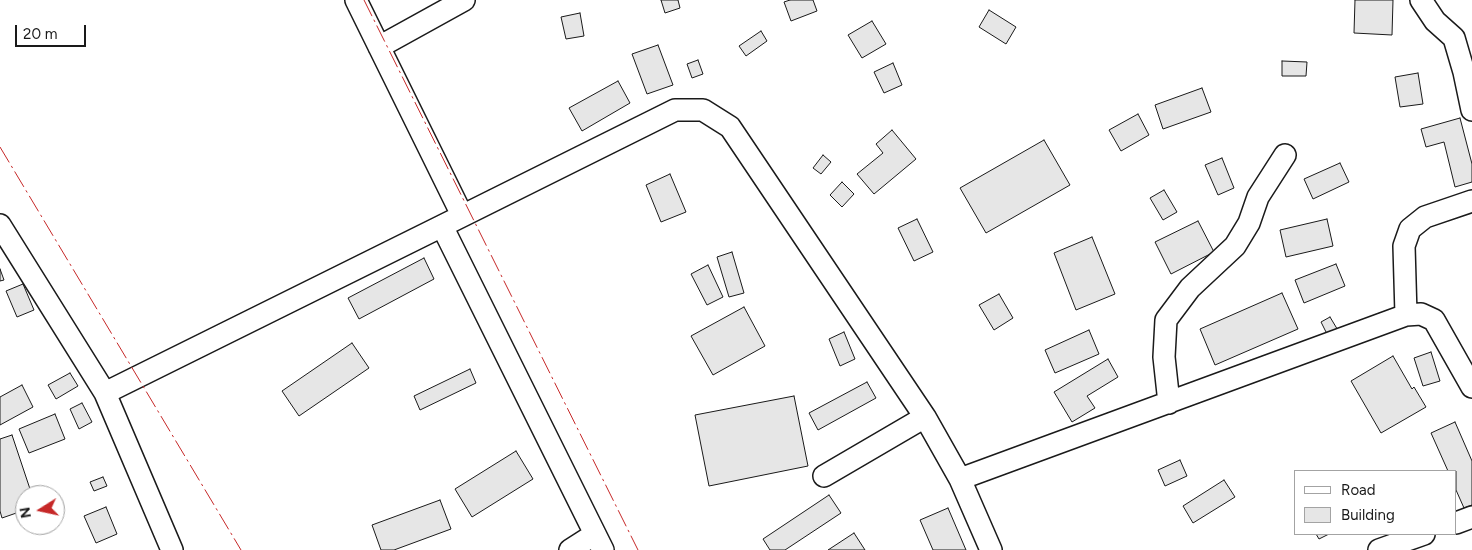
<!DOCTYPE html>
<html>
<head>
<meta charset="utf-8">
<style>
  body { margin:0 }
  #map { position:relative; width:1472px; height:550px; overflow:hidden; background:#fff; font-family:Figtree,sans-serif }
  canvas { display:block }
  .legend { position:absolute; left:1294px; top:470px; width:162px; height:65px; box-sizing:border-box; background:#fff; border:1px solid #a3a3a3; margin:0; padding:6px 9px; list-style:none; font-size:15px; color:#1a1a1a }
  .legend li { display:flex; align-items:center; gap:10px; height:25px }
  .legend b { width:25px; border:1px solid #a3a3a3 }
  .north { position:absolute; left:15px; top:485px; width:50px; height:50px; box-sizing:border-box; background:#fff; border:1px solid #a3a3a3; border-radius:50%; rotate:260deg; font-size:14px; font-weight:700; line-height:20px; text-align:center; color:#1a1a1a }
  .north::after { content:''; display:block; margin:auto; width:18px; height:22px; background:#c62828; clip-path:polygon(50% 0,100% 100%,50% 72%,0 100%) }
  .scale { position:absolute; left:15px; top:25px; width:71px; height:22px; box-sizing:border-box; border:2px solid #1a1a1a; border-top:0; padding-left:6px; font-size:15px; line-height:18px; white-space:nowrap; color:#1a1a1a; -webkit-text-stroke:4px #fff; paint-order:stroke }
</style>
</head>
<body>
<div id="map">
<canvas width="1472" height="550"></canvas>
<ul class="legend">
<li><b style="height:6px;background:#fff"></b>Road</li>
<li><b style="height:14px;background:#e6e6e6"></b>Building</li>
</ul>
<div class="north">N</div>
<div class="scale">20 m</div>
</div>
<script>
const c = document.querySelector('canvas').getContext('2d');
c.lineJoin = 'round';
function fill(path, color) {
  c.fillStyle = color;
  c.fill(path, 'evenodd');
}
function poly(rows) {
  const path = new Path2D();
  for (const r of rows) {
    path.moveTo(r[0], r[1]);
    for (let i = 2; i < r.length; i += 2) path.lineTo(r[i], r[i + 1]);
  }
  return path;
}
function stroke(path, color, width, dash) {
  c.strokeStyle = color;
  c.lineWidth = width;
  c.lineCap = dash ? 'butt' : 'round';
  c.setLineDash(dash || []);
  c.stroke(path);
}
const building = poly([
  [661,0,678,0,680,8,665,13,661,0],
  [790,0,813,0,817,11,791,21,784,2,790,0],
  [1355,0,1393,0,1392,35,1354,33,1355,0],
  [989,10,1016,27,1006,44,979,27,989,10],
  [580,13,584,36,566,39,561,17,580,13],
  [872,21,886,44,862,58,848,35,872,21],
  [761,31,767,41,746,56,739,46,761,31],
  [658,45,673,85,647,94,632,54,658,45],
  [698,60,703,74,692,78,687,64,698,60],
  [1282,61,1307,62,1306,76,1282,76,1282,61],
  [893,63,902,85,884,93,874,72,893,63],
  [1418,73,1423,104,1400,107,1395,77,1418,73],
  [618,81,630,103,582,131,569,108,618,81],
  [1202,88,1211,112,1163,129,1155,105,1202,88],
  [1138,114,1149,135,1121,151,1109,130,1138,114],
  [1460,118,1472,164,1472,182,1455,187,1444,142,1426,147,1421,129,1460,118],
  [892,130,916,159,874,194,857,174,883,153,876,144,892,130],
  [1044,140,1070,185,986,233,960,188,1044,140],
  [823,155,831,162,821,174,813,168,823,155],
  [1222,158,1234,188,1218,195,1205,165,1222,158],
  [1340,163,1349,182,1313,199,1304,179,1340,163],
  [670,174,686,212,661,222,646,185,670,174],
  [842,182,854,194,842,207,830,195,842,182],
  [1164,190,1177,212,1163,220,1150,198,1164,190],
  [917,219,933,252,914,261,898,228,917,219],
  [1327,219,1333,246,1286,257,1280,230,1327,219],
  [1198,221,1214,252,1171,274,1155,242,1198,221],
  [1092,237,1115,294,1076,310,1054,253,1092,237],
  [732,252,744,293,729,297,717,257,732,252],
  [424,258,434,279,359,319,348,298,424,258],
  [1336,264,1345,286,1304,303,1295,280,1336,264],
  [708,265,723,297,707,305,691,274,708,265],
  [0,269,4,280,0,281,0,269],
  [23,284,34,310,17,317,6,291,23,284],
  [1282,293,1298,329,1215,365,1200,329,1282,293],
  [999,294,1013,318,994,330,979,305,999,294],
  [744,307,765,346,713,375,691,336,744,307],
  [1330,317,1339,332,1329,338,1321,322,1330,317],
  [1089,330,1099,354,1055,373,1045,350,1089,330],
  [844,332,855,359,840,366,829,339,844,332],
  [352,343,369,368,299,416,282,391,352,343],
  [1431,352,1440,381,1423,386,1414,358,1431,352],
  [1393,356,1412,389,1414,387,1426,407,1381,433,1351,381,1393,356],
  [1108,359,1118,377,1087,396,1095,408,1072,422,1054,392,1108,359],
  [470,369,476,383,420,410,414,396,470,369],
  [70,373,78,386,56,399,48,385,70,373],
  [867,382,876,398,818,430,809,413,867,382],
  [22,385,33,407,0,425,0,397,22,385],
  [794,396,808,466,709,486,695,415,794,396],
  [82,403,92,422,79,429,70,409,82,403],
  [55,414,65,439,29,453,19,429,55,414],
  [1455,422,1472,461,1472,505,1464,508,1456,490,1456,471,1448,471,1431,433,1455,422],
  [12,435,32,495,25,495,25,510,2,518,0,511,0,439,12,435],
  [516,451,533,479,472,517,455,489,516,451],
  [1180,460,1187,476,1165,486,1158,470,1180,460],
  [103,477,107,486,94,491,90,482,103,477],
  [1224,480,1235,497,1193,523,1183,506,1224,480],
  [829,495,841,513,785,550,770,550,763,539,829,495],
  [440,500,451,529,394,550,381,550,372,525,440,500],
  [106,507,117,534,96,543,84,516,106,507],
  [948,508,966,550,933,550,920,520,948,508],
  [854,533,865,550,828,550,854,533],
  [1316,534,1329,534,1319,539,1316,534]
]);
fill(building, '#e6e6e6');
stroke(building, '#1a1a1a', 1);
const street = poly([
  [356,0,462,215],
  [1421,0,1435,21,1454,38,1464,72,1472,110],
  [379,47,464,0],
  [0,225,105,393,172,550],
  [442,226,675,110,703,110,730,127,925,417,960,479,991,550],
  [1406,315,1404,246,1410,229,1425,217,1472,201],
  [105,393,442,226,603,550],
  [1169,403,1164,357,1166,320,1190,288,1235,246,1249,223,1258,197,1285,155],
  [824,476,925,417],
  [960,479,1406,315,1421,314,1434,320,1472,387],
  [1456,523,1472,517],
  [570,550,595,534],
  [1379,550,1424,534]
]);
stroke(street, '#1a1a1a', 24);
stroke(street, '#fff', 21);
stroke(poly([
  [364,0,638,550],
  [0,147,241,550]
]), '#c62828', 1, [18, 4, 2.5, 4]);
</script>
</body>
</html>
